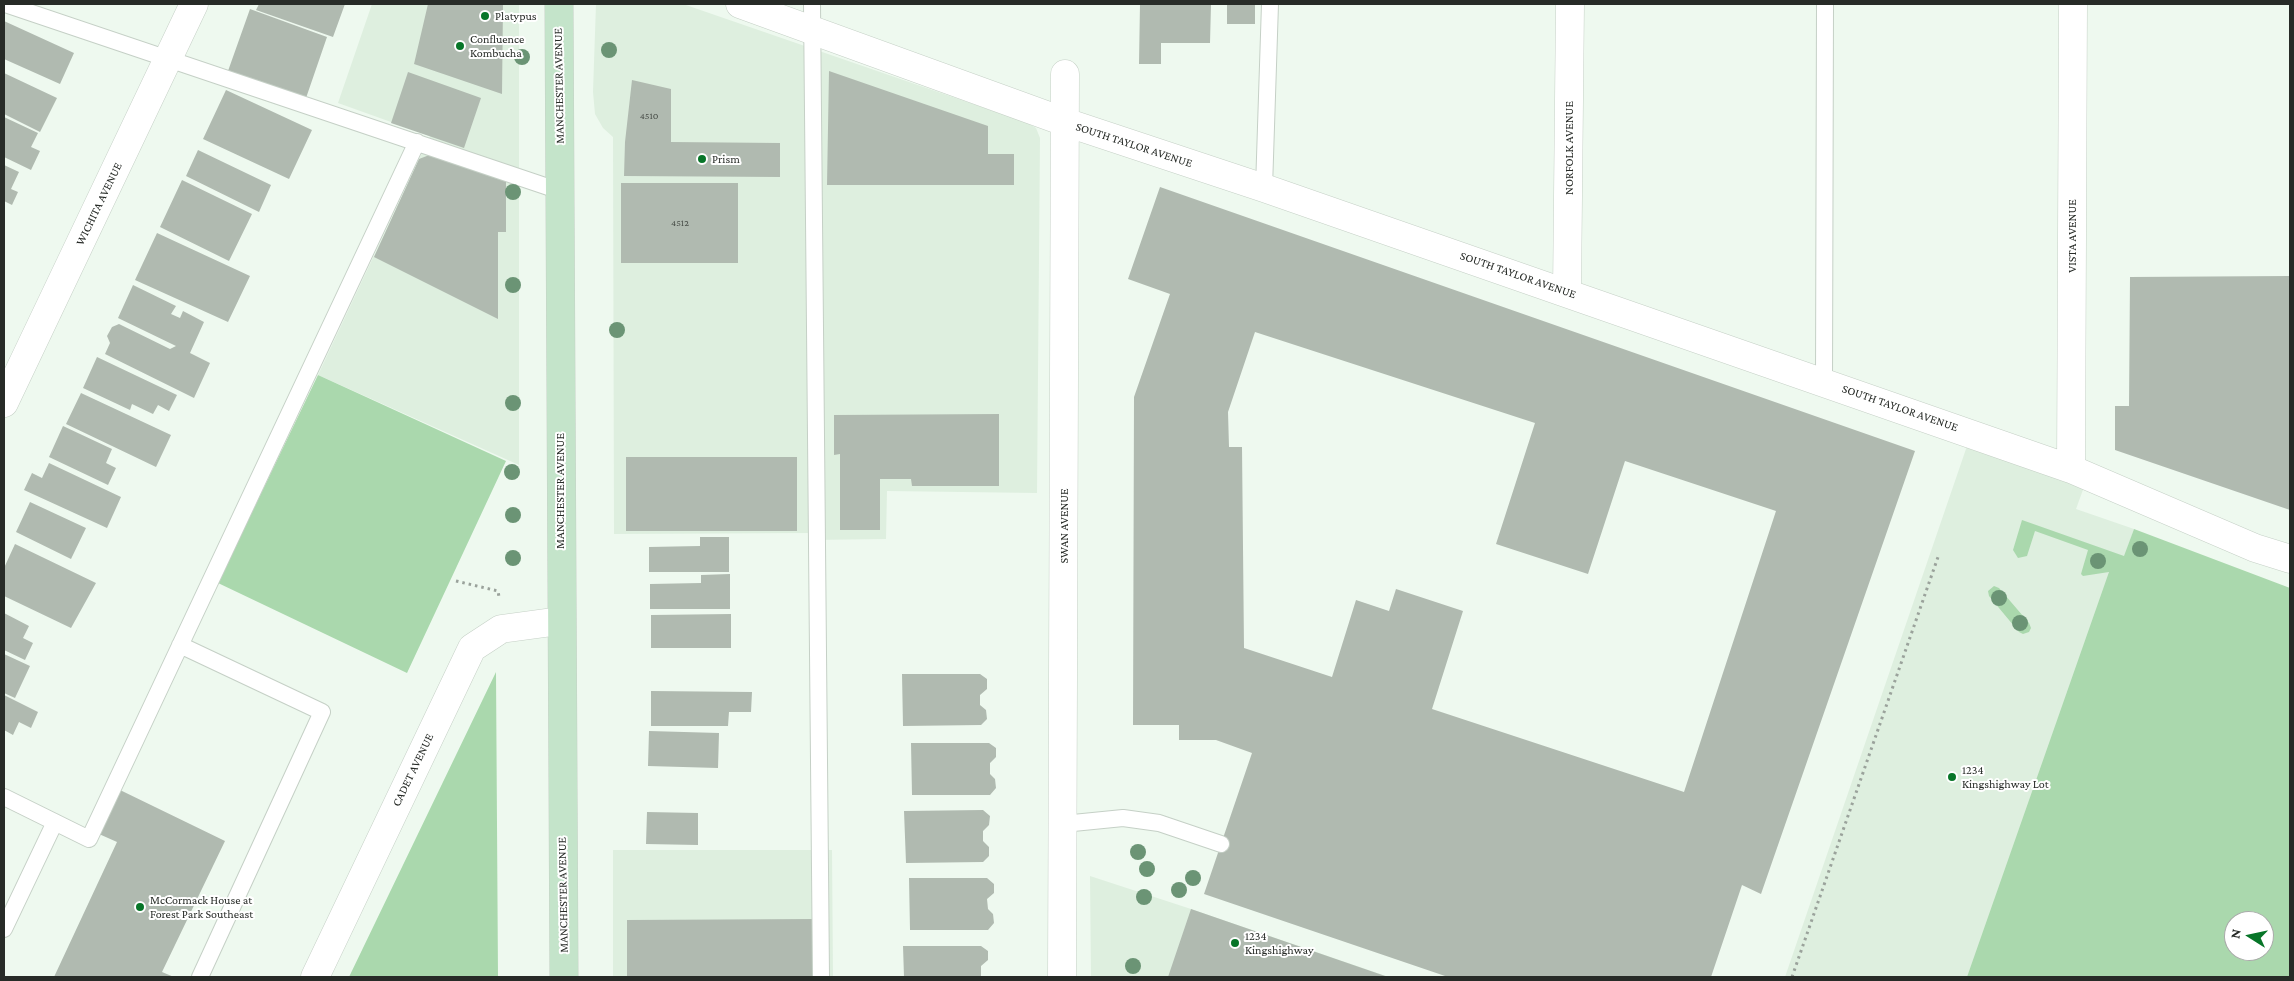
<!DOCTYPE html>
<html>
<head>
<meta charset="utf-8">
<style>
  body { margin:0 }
  #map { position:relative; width:2294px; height:981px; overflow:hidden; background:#eef9ef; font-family:"Crimson Pro",serif }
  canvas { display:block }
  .frame { position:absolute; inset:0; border:5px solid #272b27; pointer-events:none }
  .north { position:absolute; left:2224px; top:911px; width:50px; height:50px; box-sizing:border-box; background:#fff; border:1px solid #a9aaa9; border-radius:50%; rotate:280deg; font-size:14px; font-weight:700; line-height:20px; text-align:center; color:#272b27 }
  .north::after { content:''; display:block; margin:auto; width:18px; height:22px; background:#077528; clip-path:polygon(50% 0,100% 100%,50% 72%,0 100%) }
</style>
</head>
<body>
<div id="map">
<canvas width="2294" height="981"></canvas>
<div class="frame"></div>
<div class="north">N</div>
</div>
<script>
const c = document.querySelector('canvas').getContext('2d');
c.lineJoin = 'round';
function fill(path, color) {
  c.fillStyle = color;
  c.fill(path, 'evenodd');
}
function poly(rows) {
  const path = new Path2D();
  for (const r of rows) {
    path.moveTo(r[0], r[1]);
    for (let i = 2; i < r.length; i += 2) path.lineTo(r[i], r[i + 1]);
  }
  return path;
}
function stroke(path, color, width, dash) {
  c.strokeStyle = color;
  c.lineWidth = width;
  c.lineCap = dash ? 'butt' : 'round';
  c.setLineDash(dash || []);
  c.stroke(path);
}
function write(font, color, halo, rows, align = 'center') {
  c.font = font + ' "Crimson Pro",serif';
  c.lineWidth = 4;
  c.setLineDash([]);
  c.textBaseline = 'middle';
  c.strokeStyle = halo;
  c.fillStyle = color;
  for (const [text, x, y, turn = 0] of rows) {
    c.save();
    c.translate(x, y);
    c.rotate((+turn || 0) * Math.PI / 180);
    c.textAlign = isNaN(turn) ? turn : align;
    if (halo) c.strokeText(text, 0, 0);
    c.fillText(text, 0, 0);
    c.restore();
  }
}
fill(poly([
  [372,4,519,4,519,465,318,375,430,136,338,103],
  [596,4,683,4,1028,123,1036,128,1040,138,1037,493,887,491,886,539,812,540,811,533,614,534,613,137,603,128,595,114,593,92],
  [1967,446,2084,487,2076,509,2134,529,1979,977,1785,977],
  [613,850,832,850,833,977,613,977],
  [1090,876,1191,909,1389,977,1091,977]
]), '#deefdf');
fill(poly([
  [318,375,506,461,407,673,218,583],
  [2022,520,2124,556,2134,529,2290,588,2290,977,1967,977,2109,572,2083,576,2081,574,2088,550,2035,531,2027,556,2018,558,2013,550],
  [2234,921,2264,921,2264,951,2234,951],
  [1994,586,1999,588,2029,623,2031,628,2029,632,2023,634,2019,632,1989,596,1988,591],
  [496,672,498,977,349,977]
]), '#aad8ad');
fill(poly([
  [259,4,345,4,333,37,256,10],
  [428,4,503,4,502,94,414,64],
  [1140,4,1211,4,1210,43,1161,43,1161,64,1139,64],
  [1227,4,1255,4,1255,24,1227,24],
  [250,9,327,37,306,98,228,71],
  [4,21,74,53,60,84,4,59],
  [829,71,988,126,988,154,1014,154,1014,185,827,185],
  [408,72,481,98,464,148,391,123],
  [4,73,57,98,40,132,4,114],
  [632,80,671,89,671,142,780,143,780,177,624,176,625,142],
  [226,90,312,130,289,179,203,139],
  [4,117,38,133,31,147,40,151,31,170,4,157],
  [198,150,271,185,259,212,186,176],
  [432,154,506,179,506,232,498,232,498,319,374,257,419,159],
  [4,165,19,172,11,189,18,192,12,205,4,201],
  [182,180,252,214,229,261,160,227],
  [621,183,738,183,738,263,621,263],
  [1160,187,1915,451,1761,894,1742,885,1711,977,1448,977,1204,894,1252,753,1216,740,1179,740,1179,725,1133,725,1134,397,1170,294,1128,279],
  [1255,332,1535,423,1496,544,1588,574,1625,461,1776,511,1684,792,1432,709,1463,611,1396,589,1389,611,1356,600,1332,677,1244,648,1242,447,1229,447,1228,412],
  [157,233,250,276,228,322,135,280],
  [2290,276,2290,510,2115,450,2115,406,2129,406,2130,277],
  [133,285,176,306,171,314,180,318,183,311,204,322,190,353,210,363,194,398,105,354,110,343,107,336,112,327,119,324,170,349,176,346,118,318],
  [97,357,177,395,169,411,158,405,153,414,132,404,130,410,83,388],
  [81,393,171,435,156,467,66,424],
  [999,414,999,486,912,486,911,479,880,479,880,530,840,530,840,454,834,455,834,415],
  [63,426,112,449,106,463,116,468,108,485,49,457],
  [626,457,797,457,797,531,626,531],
  [49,463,121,497,107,528,24,490,32,473,42,478],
  [30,502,86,528,71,559,16,532],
  [700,537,729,537,729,572,649,572,649,547,700,546],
  [15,544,96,583,71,628,4,596,4,568],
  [730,574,730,609,650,609,650,584,701,583,701,575],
  [4,613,29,626,23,638,33,643,25,660,4,650],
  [731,614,731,648,651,648,651,615],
  [4,654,30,666,15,698,4,693],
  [902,674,980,674,987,679,987,689,980,695,980,705,986,710,987,719,981,725,903,726],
  [651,691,752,692,751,712,729,712,728,726,651,726],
  [4,695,38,712,31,728,19,722,13,735,4,730],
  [649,731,719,733,718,768,648,766],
  [911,743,989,743,996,748,996,757,990,763,990,774,995,779,996,788,990,795,912,795],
  [120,790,225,841,162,972,174,977,54,977,117,842,99,834],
  [983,810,990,816,989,825,983,831,983,841,989,847,989,856,983,862,906,863,904,811],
  [647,812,698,813,698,845,646,844],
  [909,878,987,878,994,884,994,893,987,899,988,909,993,914,994,923,988,930,910,930],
  [1191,909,1388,977,1168,977],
  [815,919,815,977,627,977,627,920],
  [903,946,981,946,988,951,988,960,981,966,981,977,904,977]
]), '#b0bab0');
const service = poly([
  [5,4,560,191],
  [812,4,821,977],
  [1264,188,1270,4],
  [1824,382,1825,4],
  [180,645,322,712,200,977],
  [4,797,89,839,417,142],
  [1063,824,1123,818,1159,823,1221,844],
  [4,929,55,822]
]);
const minor = poly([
  [740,4,1065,122,1264,188,2025,453,2071,469,2255,548,2290,559],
  [1567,292,1570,4],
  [4,403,194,4],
  [2071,469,2073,4],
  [315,977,472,648,501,629,560,621],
  [1062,977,1065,74]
]);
const secondary = poly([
  [559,4,564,977]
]);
stroke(service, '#c5d0c6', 18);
stroke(minor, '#c5d0c6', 29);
stroke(secondary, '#c5d0c6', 29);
stroke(poly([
  [456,581,498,591,499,597],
  [1792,977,1938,557]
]), '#9aa29b', 3, [2.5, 4]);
stroke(service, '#fff', 16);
stroke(minor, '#fff', 28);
stroke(secondary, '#c4e4ca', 28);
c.fillStyle = '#6b9475';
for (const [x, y] of [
  [609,50],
  [522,57],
  [513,192],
  [513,285],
  [617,330],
  [513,403],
  [512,472],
  [513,515],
  [2140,549],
  [513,558],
  [2098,561],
  [1999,598],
  [2020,623],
  [1138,852],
  [1147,869],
  [1193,878],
  [1179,890],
  [1144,897],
  [1133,966]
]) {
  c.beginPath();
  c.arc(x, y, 8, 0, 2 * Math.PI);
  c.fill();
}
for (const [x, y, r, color] of [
  [485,16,5,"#077528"],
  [460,46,5,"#077528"],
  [702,159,5,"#077528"],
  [1952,777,5,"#077528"],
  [140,907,5,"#077528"],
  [1235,943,5,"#077528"]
]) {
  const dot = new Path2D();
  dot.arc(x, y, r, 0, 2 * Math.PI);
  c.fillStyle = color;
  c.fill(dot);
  stroke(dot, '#fff', 2);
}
write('10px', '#494f49', null, [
  ["4510",649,116],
  ["4512",680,223]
]);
write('12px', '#272b27', '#fff', [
  ["Platypus",495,16],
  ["Confluence",470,39],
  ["Kombucha",470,53],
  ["Prism",712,159],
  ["1234",1962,770],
  ["Kingshighway Lot",1962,784],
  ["McCormack House at",150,900],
  ["Forest Park Southeast",150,914],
  ["1234",1245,936],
  ["Kingshighway",1245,950]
], 'left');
write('12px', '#272b27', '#fff', [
  ["MANCHESTER AVENUE",559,86,-91],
  ["SOUTH TAYLOR AVENUE",1134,145,18],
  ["NORFOLK AVENUE",1569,148,-90],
  ["WICHITA AVENUE",99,204,-64],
  ["VISTA AVENUE",2072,236,-90],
  ["SOUTH TAYLOR AVENUE",1518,275,19],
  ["SOUTH TAYLOR AVENUE",1900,408,19],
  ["MANCHESTER AVENUE",560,491,-90],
  ["SWAN AVENUE",1064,526,-90],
  ["CADET AVENUE",413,770,-64],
  ["MANCHESTER AVENUE",563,895,-91]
]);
</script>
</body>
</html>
